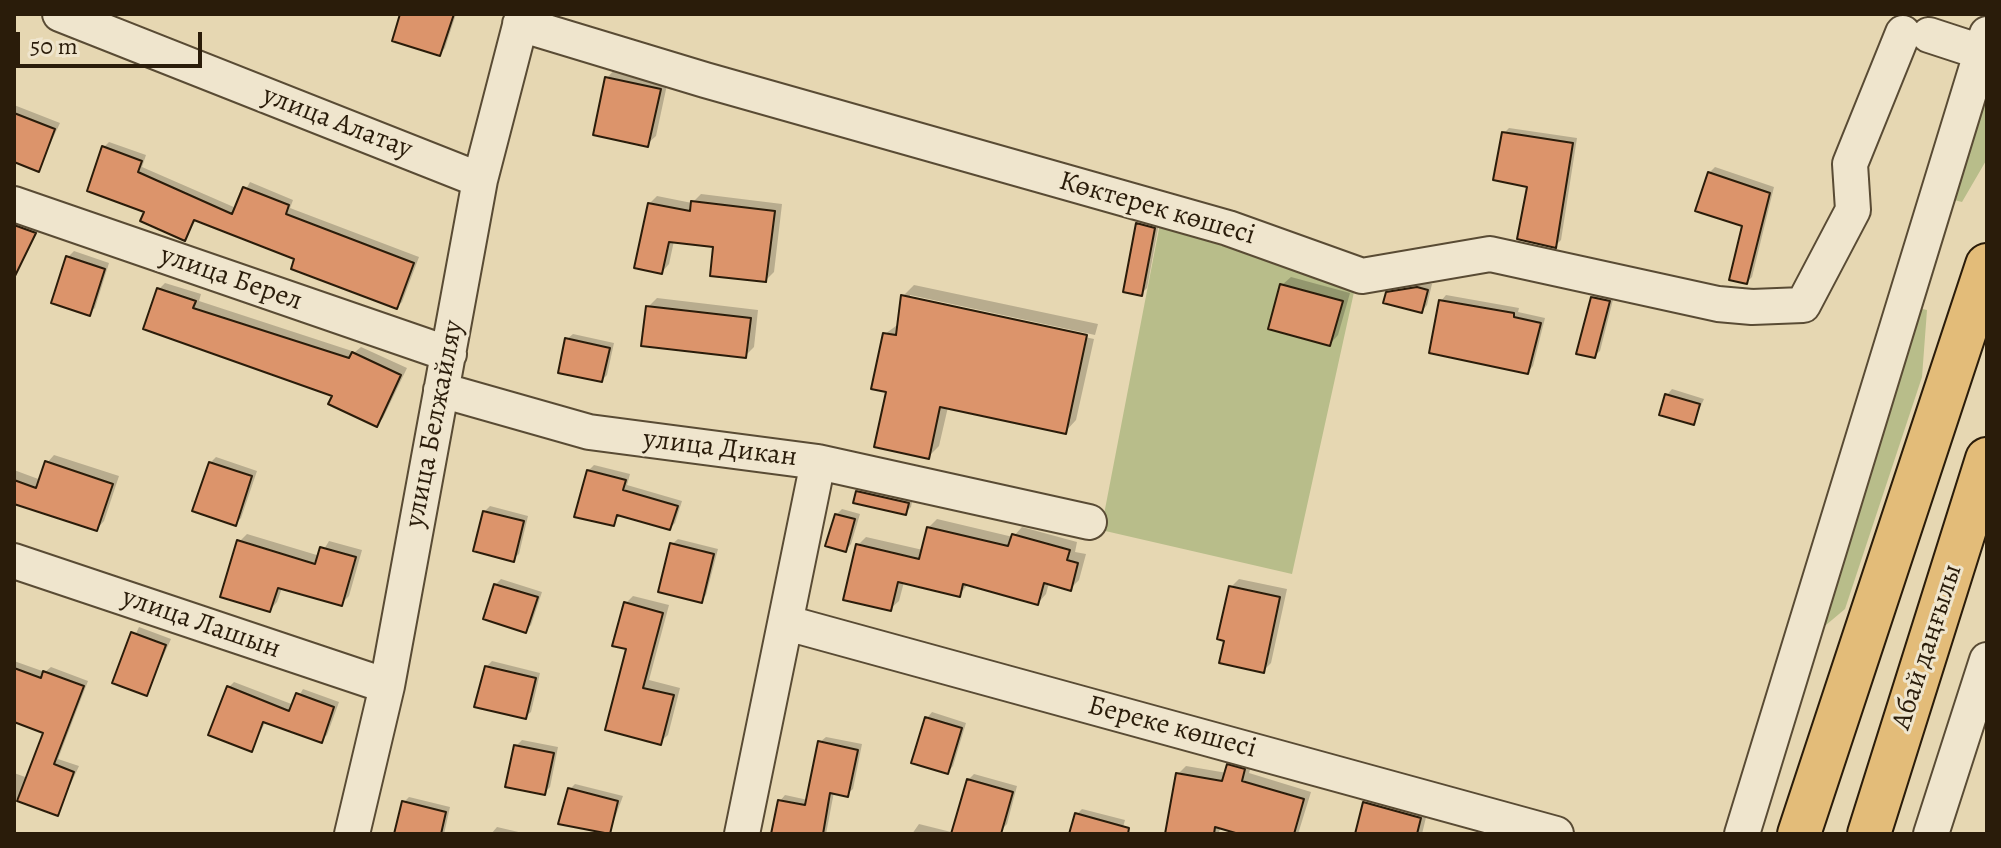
<!DOCTYPE html>
<html>
<head>
<meta charset="utf-8">
<style>
  body { margin:0 }
  #map { position:relative; width:2001px; height:848px; overflow:hidden; background:#e6d7b2; font-family:Alegreya,serif }
  canvas { display:block }
  .frame { position:absolute; inset:0; border:16px solid #2a1c0a; pointer-events:none }
  .scale { position:absolute; left:16px; top:32px; width:186px; height:36px; box-sizing:border-box; border:4px solid #2a1c0a; border-top:0; padding-left:10px; font-size:24px; line-height:28px; white-space:nowrap; color:#2a1c0a; -webkit-text-stroke:6px #efe5cd; paint-order:stroke }
</style>
</head>
<body>
<div id="map">
<canvas width="2001" height="848"></canvas>
<div class="frame"></div>
<div class="scale">50 m</div>
</div>
<script>
const c = document.querySelector('canvas').getContext('2d');
c.lineJoin = 'round';
function fill(path, color) {
  c.fillStyle = color;
  c.fill(path, 'evenodd');
}
function poly(rows) {
  const path = new Path2D();
  for (const r of rows) {
    path.moveTo(r[0], r[1]);
    for (let i = 2; i < r.length; i += 2) path.lineTo(r[i], r[i + 1]);
  }
  return path;
}
function stroke(path, color, width, dash) {
  c.strokeStyle = color;
  c.lineWidth = width;
  c.lineCap = dash ? 'butt' : 'round';
  c.setLineDash(dash || []);
  c.stroke(path);
}
function write(font, color, halo, rows, align = 'center') {
  c.font = font + ' Alegreya,serif';
  c.lineWidth = 6;
  c.setLineDash([]);
  c.textBaseline = 'middle';
  c.strokeStyle = halo;
  c.fillStyle = color;
  for (const [text, x, y, turn = 0] of rows) {
    c.save();
    c.translate(x, y);
    c.rotate((+turn || 0) * Math.PI / 180);
    c.textAlign = isNaN(turn) ? turn : align;
    if (halo) c.strokeText(text, 0, 0);
    c.fillText(text, 0, 0);
    c.restore();
  }
}
fill(poly([
  [1987,74,1987,159,1962,202,1954,200,1949,194],
  [1162,213,1356,283,1292,574,1101,530],
  [1913,307,1927,310,1922,377,1845,609,1826,625,1818,620]
]), '#b8bd8a');
fill(poly([
  [402,14,456,14,445,48,440,54],
  [615,69,668,80,656,136,647,144,607,78],
  [14,105,60,123,38,170,14,160],
  [1509,128,1577,138,1561,240,1555,246,1504,133],
  [109,142,146,155,142,167,236,208,250,182,293,200,290,208,419,257,402,302,397,307,297,258,197,218,185,238,147,211,104,147],
  [1715,167,1774,187,1752,277,1747,282,1745,225,1709,173],
  [701,194,782,204,774,272,766,280,715,245,674,241,669,264,662,272,649,204,657,196,692,203],
  [1144,218,1159,223,1147,288,1141,294,1138,224],
  [14,219,40,227,14,274],
  [74,251,109,263,95,308,89,313,68,257],
  [1291,277,1350,293,1338,335,1330,344,1282,285],
  [1424,282,1432,284,1427,305,1422,311,1388,293,1394,287],
  [165,283,201,294,199,301,355,352,361,347,407,368,383,418,377,424,335,395,159,289],
  [914,285,1098,324,1095,335,910,295,910,299,1094,339,1076,420,1065,432,948,407,939,446,928,457,888,390,885,334,900,323,903,296],
  [1598,292,1614,296,1600,351,1594,356,1592,298],
  [1446,295,1519,308,1518,312,1545,318,1533,366,1528,372,1441,301],
  [657,298,758,310,754,347,745,356,648,307],
  [573,334,614,343,607,375,602,380,567,339],
  [1672,389,1704,399,1693,423,1667,395],
  [54,455,119,476,104,521,97,529,14,502,14,470,41,480,47,463],
  [216,457,257,471,241,518,236,523,210,463],
  [594,465,630,474,627,485,682,501,675,523,670,528,620,514,613,524,588,471],
  [863,486,913,497,911,507,905,513,858,492],
  [490,506,528,516,519,554,513,559,484,512],
  [842,509,860,514,851,544,846,550,836,515],
  [937,519,1013,537,1022,527,1077,542,1075,552,1086,554,1079,580,1070,589,1049,583,1046,594,1038,603,969,583,959,595,904,582,899,601,890,609,858,545,866,537,923,550,928,528],
  [247,534,320,556,329,541,362,550,349,596,341,604,282,588,277,602,270,610,239,542],
  [678,539,718,549,706,595,701,601,672,544],
  [501,579,542,592,531,625,526,630,495,585],
  [1239,579,1287,589,1271,663,1263,671,1226,639,1231,587],
  [633,596,669,605,649,680,680,688,668,735,660,742,629,648,626,603],
  [139,627,171,639,146,694,114,681],
  [14,661,45,672,51,667,88,681,58,759,79,766,57,814,14,798,14,773,28,778,46,732,14,721],
  [492,661,540,673,531,712,525,717,486,667],
  [234,682,294,705,303,689,339,702,327,735,321,740,266,721,251,750,229,687],
  [932,712,966,723,953,766,948,772,927,718],
  [826,737,862,744,853,789,847,794,834,792,826,834,773,834,780,801,785,795,808,800,820,742],
  [522,740,558,747,550,787,544,793,516,746],
  [1236,757,1252,762,1249,773,1311,792,1298,834,1246,834,1221,827,1218,834,1168,834,1178,774,1186,766,1227,773],
  [974,774,1017,786,1007,824,1001,830,968,780],
  [575,784,623,796,609,834,561,823,570,789],
  [1374,794,1428,809,1422,834,1358,834,1365,803],
  [409,797,450,807,444,834,396,834,404,802],
  [1082,809,1125,820,1121,834,1072,834,1077,814],
  [919,824,959,834,912,834],
  [497,827,527,834,491,834]
]), '#0003');
const building = poly([
  [400,14,454,14,440,56,392,41,400,14],
  [605,77,661,89,648,147,593,135,605,77],
  [14,113,55,129,39,172,14,162,14,113],
  [1502,132,1573,143,1556,248,1517,239,1527,187,1493,180,1502,132],
  [102,146,142,161,138,172,232,214,243,187,289,205,286,214,414,263,397,309,291,269,294,259,194,220,185,241,140,221,144,212,87,191,102,146],
  [1708,172,1770,193,1747,284,1729,280,1742,226,1695,211,1708,172],
  [691,201,775,211,766,282,710,276,713,247,669,242,662,274,634,268,648,203,690,211,691,201],
  [1136,223,1155,228,1142,296,1123,292,1136,223],
  [14,225,36,233,14,278,14,225],
  [66,256,105,269,90,316,51,303,66,256],
  [1280,284,1343,301,1330,346,1268,329,1280,284],
  [1417,287,1428,290,1422,313,1383,303,1386,292,1417,287],
  [157,288,196,301,193,308,349,358,352,352,401,375,377,427,328,404,332,396,143,329,157,288],
  [901,295,1087,335,1066,434,940,407,929,459,874,447,886,392,871,389,883,333,896,335,901,295],
  [1591,297,1610,301,1595,358,1576,354,1591,297],
  [1439,300,1514,313,1514,317,1541,323,1528,374,1429,353,1439,300],
  [646,306,751,318,746,358,641,346,646,306],
  [565,338,610,348,602,382,558,373,565,338],
  [1665,394,1700,404,1694,425,1659,415,1665,394],
  [45,461,113,484,97,531,14,504,14,480,36,488,45,461],
  [209,462,252,476,236,526,192,511,209,462],
  [587,470,626,480,623,490,678,506,670,530,617,515,614,526,574,517,587,470],
  [856,491,909,503,906,515,853,503,856,491],
  [483,511,524,521,514,562,473,551,483,511],
  [835,514,855,519,846,552,825,546,835,514],
  [927,527,1008,546,1012,534,1070,550,1067,560,1078,563,1071,591,1044,583,1038,605,963,584,960,597,898,582,891,611,843,600,856,544,919,559,927,527],
  [237,540,315,564,320,547,356,557,342,606,278,588,270,612,220,597,237,540],
  [670,543,714,554,702,603,658,592,670,543],
  [494,584,538,597,526,633,483,619,494,584],
  [1229,586,1280,597,1264,673,1219,663,1224,641,1217,639,1229,586],
  [624,602,663,613,643,688,674,695,661,745,605,730,626,649,612,646,624,602],
  [131,632,166,645,147,696,112,683,131,632],
  [485,666,536,678,526,719,474,707,485,666],
  [14,668,41,678,43,671,84,686,54,764,74,772,58,816,17,801,43,733,14,722,14,668],
  [227,686,289,711,296,693,334,707,322,743,263,722,252,752,208,735,227,686],
  [925,717,962,728,948,774,911,763,925,717],
  [818,741,858,750,848,797,830,793,823,834,771,834,778,800,805,805,818,741],
  [514,745,554,753,545,795,505,787,514,745],
  [1227,764,1245,769,1242,781,1304,799,1294,834,1239,834,1215,827,1214,834,1165,834,1176,773,1222,781,1227,764],
  [967,779,1013,792,1001,834,951,834,967,779],
  [568,788,618,801,610,834,558,824,568,788],
  [402,801,446,812,441,834,394,834,402,801],
  [1363,802,1421,818,1417,834,1355,834,1363,802],
  [1075,813,1129,828,1128,834,1069,834,1075,813]
]);
fill(building, '#dc946b');
stroke(building, '#2a1c0a', 2);
const minor = poly([
  [60,14,480,180],
  [520,24,705,80,1228,228,1362,276,1490,254,1718,304,1752,307,1803,305,1853,210,1850,164,1903,33],
  [1929,35,1981,52],
  [14,204,449,354],
  [441,390,589,432,818,462,742,834],
  [818,462,1089,522],
  [14,561,387,686],
  [787,623,1556,834],
  [352,834,387,686,480,180,523,14],
  [1742,834,1987,34],
  [1931,834,1987,660]
]);
const major = poly([
  [1799,834,1987,265],
  [1869,834,1987,459]
]);
stroke(minor, '#594b34', 38);
stroke(major, '#2a1c0a', 46);
stroke(minor, '#efe5cd', 34);
stroke(major, '#e3bc79', 42);
write('28px', '#2a1c0a', '#efe5cd', [
  ["улица Алатау",337,123,21],
  ["Көктерек көшесі",1157,209,16],
  ["улица Берел",231,279,19],
  ["улица Белжайляу",435,424,-79],
  ["улица Дикан",720,449,7],
  ["улица Лашын",201,624,19],
  ["Абай даңғылы",1928,647,-72],
  ["Береке көшесі",1172,728,15]
]);
</script>
</body>
</html>
